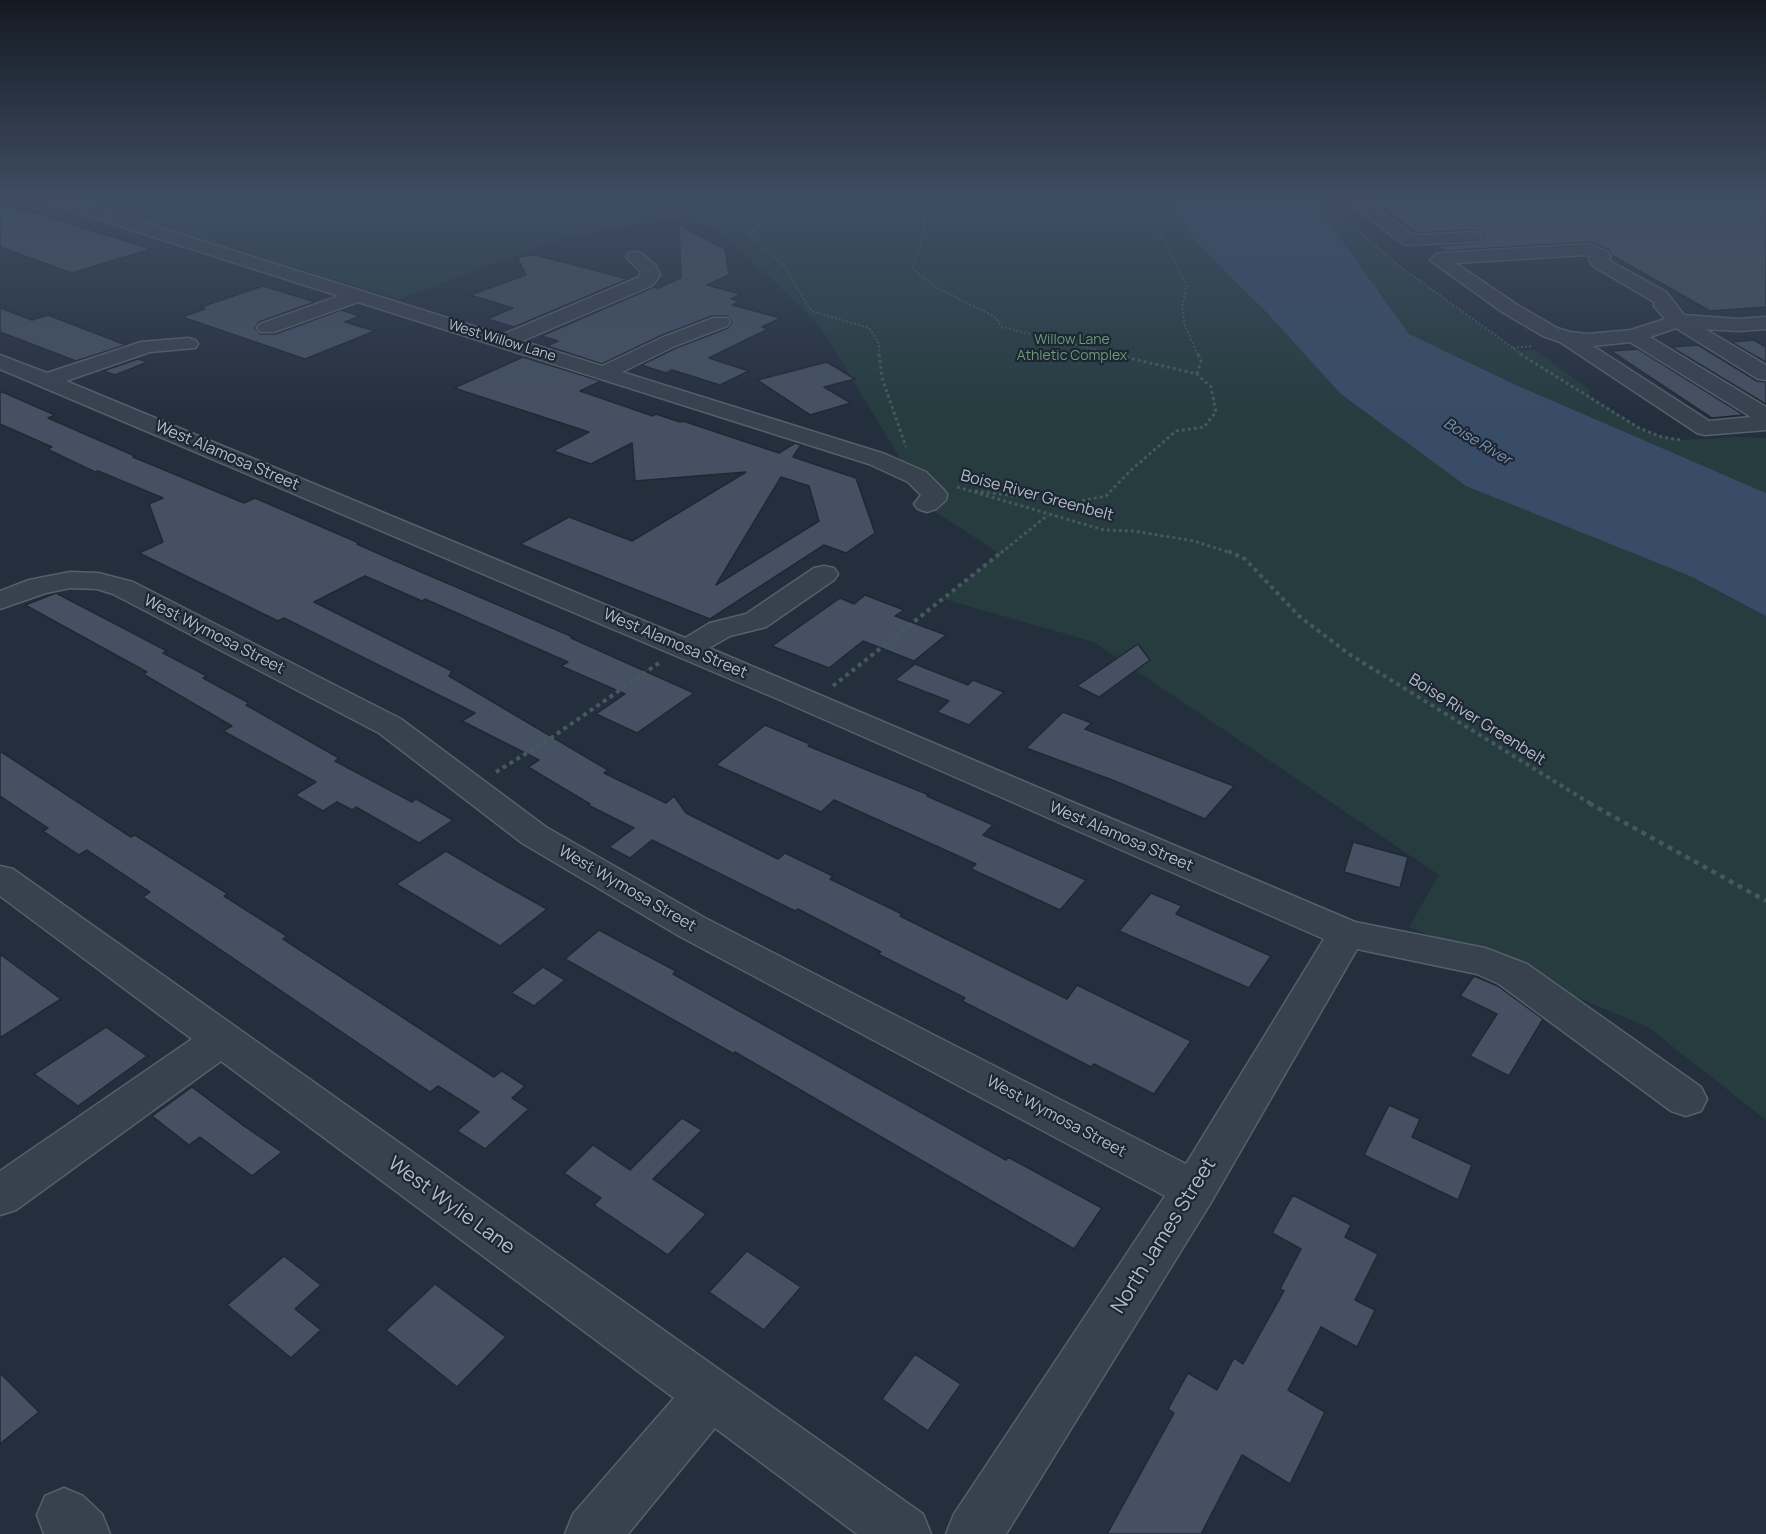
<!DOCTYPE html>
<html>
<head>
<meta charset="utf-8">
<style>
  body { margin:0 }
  canvas { display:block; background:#242f3e }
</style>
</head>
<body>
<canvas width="1766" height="1534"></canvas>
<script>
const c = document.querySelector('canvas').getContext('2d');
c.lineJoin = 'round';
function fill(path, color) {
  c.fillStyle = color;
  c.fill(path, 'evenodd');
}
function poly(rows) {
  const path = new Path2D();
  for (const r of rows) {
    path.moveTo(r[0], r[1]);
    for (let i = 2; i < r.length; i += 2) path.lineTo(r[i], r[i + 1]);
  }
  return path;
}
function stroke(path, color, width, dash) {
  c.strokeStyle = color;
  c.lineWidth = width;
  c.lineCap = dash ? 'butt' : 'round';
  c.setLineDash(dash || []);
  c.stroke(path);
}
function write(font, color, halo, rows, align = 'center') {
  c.font = font + ' Manrope,sans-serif';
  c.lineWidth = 4.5;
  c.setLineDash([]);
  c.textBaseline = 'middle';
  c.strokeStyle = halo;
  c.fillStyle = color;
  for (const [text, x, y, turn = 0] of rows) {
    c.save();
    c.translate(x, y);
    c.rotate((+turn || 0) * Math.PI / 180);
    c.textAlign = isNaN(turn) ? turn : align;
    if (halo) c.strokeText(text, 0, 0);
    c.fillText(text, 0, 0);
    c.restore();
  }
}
fill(poly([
  [69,199,1169,199,1195,241,1268,314,1690,576,1766,616,1766,1120,1648,1027,1409,927,1439,875,1094,642,944,599,999,553,931,509,820,326,718,228,686,222,657,221,569,236,399,299],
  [1312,199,1323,199,1398,265,1513,349,1517,351,1535,350,1590,390,1589,395,1639,428,1662,437,1684,440,1736,437,1766,438,1766,493,1516,385,1409,334]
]), '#263c3f');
fill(poly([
  [1169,199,1312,199,1409,334,1516,385,1766,493,1766,616,1690,576,1466,486,1341,394,1268,314,1195,241]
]), '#394c67');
const building = poly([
  [1371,199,1766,199,1766,307,1710,311,1613,256,1609,250,1590,242,1444,251,1436,246,1479,243,1484,236,1479,231,1473,230,1416,233,1371,199],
  [0,205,20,211,27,210,151,249,72,273,0,247,0,205],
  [679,225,725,249,729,275,707,285,741,294,731,299,740,301,732,305,781,318,762,327,768,329,709,358,749,371,720,385,672,370,666,373,641,365,676,348,728,328,732,322,727,316,712,316,660,336,602,364,547,346,558,341,541,336,654,287,658,288,681,278,679,225],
  [536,255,628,279,514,327,487,319,513,308,470,295,526,275,517,257,536,255],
  [263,286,315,302,259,322,255,328,260,334,275,334,341,310,360,316,345,322,375,331,305,359,182,317,205,309,201,307,263,286],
  [0,308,32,320,48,315,126,345,76,361,0,332,0,308],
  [1754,340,1766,347,1766,362,1731,342,1754,340],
  [1698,345,1757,381,1766,382,1766,404,1671,347,1698,345],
  [1638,349,1744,415,1712,418,1611,351,1638,349],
  [523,357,601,381,580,391,653,416,656,414,680,422,683,421,779,453,795,443,801,445,793,457,856,478,875,533,846,553,824,545,710,619,520,544,569,517,632,541,746,472,635,481,632,443,591,464,553,451,589,432,454,388,523,357],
  [781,477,809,486,819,521,716,585,781,477],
  [138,359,148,362,115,375,103,371,138,359],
  [827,362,855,379,824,387,851,403,810,415,757,380,827,362],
  [0,391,55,415,48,418,135,456,133,457,244,503,255,498,359,543,357,544,393,560,573,637,571,638,694,693,637,733,596,714,625,694,561,666,568,662,425,599,422,601,365,576,314,602,452,671,449,676,608,770,604,773,666,803,674,796,686,813,778,859,785,853,833,876,830,879,902,914,900,916,1067,999,1077,985,1191,1041,1154,1094,1094,1064,1091,1067,962,1001,965,998,878,954,881,952,798,909,795,911,652,840,630,858,609,847,634,828,588,805,590,804,528,767,539,760,462,721,475,713,284,618,278,621,139,553,163,542,149,504,163,498,98,471,95,472,47,449,52,447,0,424,0,391],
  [56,593,167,651,163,653,207,676,203,678,249,703,246,705,339,758,335,761,412,802,416,799,453,820,419,843,356,807,352,810,337,802,323,811,295,795,316,782,223,731,232,726,143,674,147,672,25,605,56,593],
  [865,595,904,610,895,616,946,635,914,661,863,641,829,668,772,646,840,598,854,604,865,595],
  [1138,644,1150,660,1099,697,1077,686,1138,644],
  [915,664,968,685,973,680,1004,692,969,725,937,712,949,701,895,680,915,664],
  [1063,712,1092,723,1085,729,1234,786,1205,819,1115,781,1026,748,1063,712],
  [765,725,810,744,808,746,929,795,927,796,993,825,983,835,1086,880,1060,910,971,869,976,864,834,800,821,812,716,765,765,725],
  [0,751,131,837,135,835,228,894,224,896,287,936,283,939,494,1077,502,1071,525,1086,512,1098,529,1109,485,1149,457,1131,479,1112,438,1086,430,1092,143,897,150,892,87,850,79,855,43,831,48,828,0,796,0,751],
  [1353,842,1408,857,1400,888,1344,872,1353,842],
  [446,851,495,880,547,909,500,946,396,884,446,851],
  [1151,893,1182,906,1176,914,1271,956,1249,988,1119,931,1151,893],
  [599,930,676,971,673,974,1006,1160,1008,1157,1102,1208,1074,1249,735,1052,734,1054,565,959,599,930],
  [0,954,61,999,0,1038,0,954],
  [543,967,565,980,534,1006,511,993,543,967],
  [1474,976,1498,986,1543,1019,1509,1076,1470,1056,1497,1014,1460,996,1474,976],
  [106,1027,147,1056,78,1106,34,1074,106,1027],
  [192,1087,244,1126,282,1152,252,1176,200,1137,189,1145,152,1116,192,1087],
  [1389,1105,1420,1119,1412,1137,1472,1165,1458,1200,1364,1155,1389,1105],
  [682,1118,702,1130,653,1179,706,1214,668,1255,594,1205,601,1198,564,1173,593,1145,630,1170,682,1118],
  [1293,1195,1351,1225,1345,1237,1378,1254,1355,1300,1375,1310,1357,1347,1321,1327,1288,1390,1325,1412,1290,1484,1242,1455,1201,1534,1107,1534,1174,1413,1168,1409,1188,1373,1217,1390,1234,1358,1243,1364,1284,1291,1280,1289,1301,1249,1272,1233,1293,1195],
  [747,1251,801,1287,764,1330,709,1292,747,1251],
  [284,1256,321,1285,295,1309,321,1330,291,1358,227,1305,284,1256],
  [435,1284,506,1337,457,1387,386,1330,435,1284],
  [915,1354,961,1384,928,1431,882,1399,915,1354],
  [0,1373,39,1412,0,1444,0,1373]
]);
fill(building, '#455162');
stroke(building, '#1f2835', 1.5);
const minor = poly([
  [42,199,68,199,502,335,639,277,641,272,626,257,629,253,635,252,641,253,656,266,660,275,653,285,522,341,602,366,661,338,713,318,727,318,730,322,727,326,675,346,622,372,885,454,926,472,943,489,947,494,946,500,936,509,927,512,918,509,914,504,921,495,908,482,869,464,358,302,274,332,260,332,257,328,260,324,339,296,44,202,42,199],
  [1345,199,1364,199,1414,235,1473,232,1479,233,1482,237,1479,241,1473,242,1404,245,1345,199],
  [1589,244,1608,252,1611,256,1608,260,1666,292,1684,315,1738,319,1766,317,1766,329,1738,331,1705,329,1766,365,1766,380,1758,379,1676,328,1650,337,1766,407,1766,430,1705,435,1697,433,1560,342,1543,336,1502,312,1430,260,1436,254,1442,253,1589,244],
  [1586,255,1591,257,1589,260,1593,266,1654,302,1654,306,1665,319,1631,330,1588,334,1570,332,1557,328,1516,304,1455,263,1586,255],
  [1630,342,1751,417,1709,421,1593,346,1630,342],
  [188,338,195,340,198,344,195,348,150,352,66,381,685,638,710,623,746,614,814,568,824,566,834,568,838,574,834,580,766,627,730,636,709,648,1355,922,1485,948,1527,964,1701,1087,1707,1099,1701,1111,1686,1116,1671,1111,1499,984,1477,974,1357,949,1210,1204,1006,1534,946,1534,954,1514,1165,1196,679,936,522,843,379,733,113,594,97,589,70,588,46,593,0,609,0,591,29,580,70,572,98,573,133,582,401,719,546,827,705,918,1186,1164,1324,939,780,700,0,369,0,355,47,373,141,342,188,338],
  [0,866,13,869,923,1514,931,1534,857,1534,715,1428,628,1534,565,1534,573,1514,674,1398,221,1061,16,1210,0,1215,0,1171,192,1039,0,896,0,866],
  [64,1488,83,1496,102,1514,110,1534,44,1534,37,1515,45,1496,64,1488]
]);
stroke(minor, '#565f6c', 3);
stroke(poly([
  [786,199,749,234,784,265,811,311,869,328,878,341,880,355],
  [929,199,924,210,924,233,912,268,937,288,995,317,1002,327,1118,355],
  [1143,199,1187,286,1182,307,1185,326,1198,355],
  [1323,199,1334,209],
  [1355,228,1398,265,1523,355],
  [1513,348,1533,346]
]), '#44595c', 2, [2, 2]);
stroke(poly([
  [879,354,882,378,906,447],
  [1520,354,1639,428,1662,437,1681,440],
  [1197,374,1201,361,1198,354],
  [957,487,1104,530,1134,531,1194,541,1231,553],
  [975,491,1070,503,1106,496,1130,471,1176,431,1204,427,1216,412,1211,387,1197,374,1112,354],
  [1001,553,1048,515]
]), '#44595c', 3, [3, 3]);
stroke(poly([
  [1228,551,1245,559,1299,616,1349,654,1591,804],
  [833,686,1003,551],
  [496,772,548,740,659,663]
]), '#44595c', 4, [4, 4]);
stroke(poly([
  [1589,803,1766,901]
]), '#44595c', 4.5, [5, 5]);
fill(minor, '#38414e');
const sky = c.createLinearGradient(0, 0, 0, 414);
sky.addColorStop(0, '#141a22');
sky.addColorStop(0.48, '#3f4d63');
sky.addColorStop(1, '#3f4d6300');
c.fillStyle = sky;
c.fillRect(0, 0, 1766, 414);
write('14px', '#6b9a76', '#1d2633', [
  ["Willow Lane",1072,340],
  ["Athletic Complex",1072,356]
]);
write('14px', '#b4bcc9', '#1d2633', [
  ["West Willow Lane",502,341,17]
]);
write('italic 15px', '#7c92b1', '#1d2633', [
  ["Boise River",1477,442,31]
]);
write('16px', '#b4bcc9', '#1d2633', [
  ["West Alamosa Street",227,456,23],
  ["Boise River Greenbelt",1037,496,15],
  ["West Wymosa Street",214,635,27],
  ["West Alamosa Street",675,644,23],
  ["Boise River Greenbelt",1477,720,32],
  ["West Alamosa Street",1121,837,23],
  ["West Wymosa Street",627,889,30],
  ["West Wymosa Street",1056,1117,28]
]);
write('20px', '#b4bcc9', '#1d2633', [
  ["West Wylie Lane",451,1206,36],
  ["North James Street",1164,1236,-58]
]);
</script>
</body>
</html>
